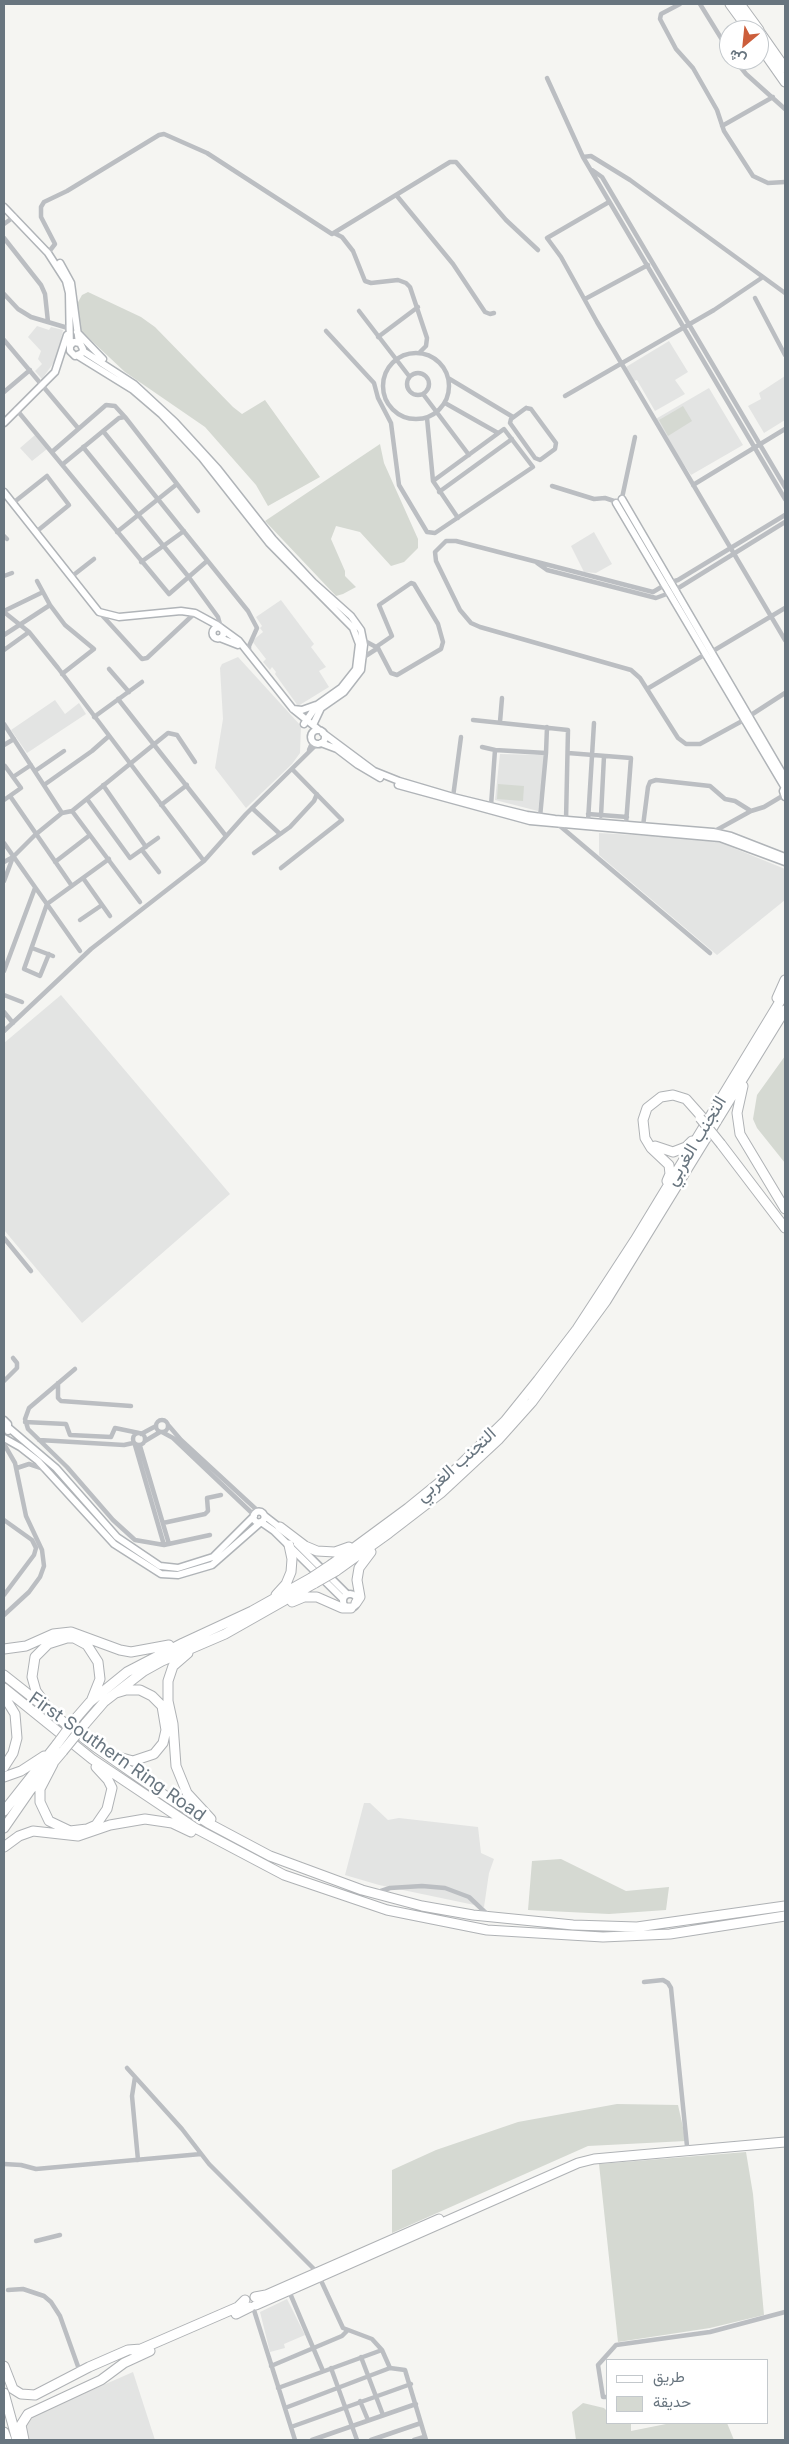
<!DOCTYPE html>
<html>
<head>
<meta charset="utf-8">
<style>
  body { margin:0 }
  #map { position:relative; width:789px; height:2444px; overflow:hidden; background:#f5f5f2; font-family:Inter,Vazirmatn,sans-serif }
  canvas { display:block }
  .frame { position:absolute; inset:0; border:5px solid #68757f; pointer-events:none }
  .legend { position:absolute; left:606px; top:2359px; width:162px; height:65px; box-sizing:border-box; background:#fff; border:1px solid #c3c8cc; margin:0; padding:6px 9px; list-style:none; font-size:15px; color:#68757f }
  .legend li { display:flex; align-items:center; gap:10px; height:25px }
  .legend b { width:25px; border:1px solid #c3c8cc }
  .north { position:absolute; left:719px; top:20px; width:50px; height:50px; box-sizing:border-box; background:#fff; border:1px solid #c3c8cc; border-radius:50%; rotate:208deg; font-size:14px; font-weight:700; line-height:20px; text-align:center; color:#68757f }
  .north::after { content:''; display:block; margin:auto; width:18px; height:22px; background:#cc5e3b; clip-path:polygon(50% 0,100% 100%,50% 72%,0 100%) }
</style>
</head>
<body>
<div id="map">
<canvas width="789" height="2444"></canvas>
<div class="frame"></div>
<ul class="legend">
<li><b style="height:6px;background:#fff"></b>طريق</li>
<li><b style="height:14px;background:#d5d9d2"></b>حديقة</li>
</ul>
<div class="north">ش</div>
</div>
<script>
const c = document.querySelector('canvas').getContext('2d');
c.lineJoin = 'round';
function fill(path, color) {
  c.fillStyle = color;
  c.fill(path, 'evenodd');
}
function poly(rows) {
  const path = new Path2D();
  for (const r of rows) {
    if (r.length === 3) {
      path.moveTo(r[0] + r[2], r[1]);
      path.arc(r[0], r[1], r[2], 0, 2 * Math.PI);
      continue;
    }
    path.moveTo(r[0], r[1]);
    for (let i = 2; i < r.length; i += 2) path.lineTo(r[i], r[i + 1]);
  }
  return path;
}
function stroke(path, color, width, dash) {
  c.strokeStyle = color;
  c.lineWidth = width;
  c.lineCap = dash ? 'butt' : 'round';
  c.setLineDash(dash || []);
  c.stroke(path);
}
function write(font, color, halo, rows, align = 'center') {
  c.font = font + ' Inter,Vazirmatn,sans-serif';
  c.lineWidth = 5;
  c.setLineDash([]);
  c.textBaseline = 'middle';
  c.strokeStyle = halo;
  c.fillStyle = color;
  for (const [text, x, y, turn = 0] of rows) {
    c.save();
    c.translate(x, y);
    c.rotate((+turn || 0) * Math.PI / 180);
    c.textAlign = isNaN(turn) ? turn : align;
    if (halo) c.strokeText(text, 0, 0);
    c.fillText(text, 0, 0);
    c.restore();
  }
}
fill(poly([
  [37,326,49,330,51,327,63,330,57,358,42,379,35,371,42,364,38,359,41,351,28,337],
  [669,341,688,372,675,380,685,394,655,411,637,380,634,381,626,367],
  [785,376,785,420,764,433,748,406,761,399,759,393],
  [709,388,743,445,691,475,654,420],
  [35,435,47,449,32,461,20,448],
  [594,532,612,564,596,573,584,572,571,546],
  [281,600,314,644,311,647,326,667,319,671,329,687,298,706,275,674,276,672,272,667,270,670,263,662,266,659,252,641,263,632,260,628,262,626,256,617],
  [238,657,301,726,300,753,292,764,246,808,215,768,223,719,220,668,222,664],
  [55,700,65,714,79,703,86,714,27,753,11,730],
  [500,754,545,755,538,811,495,800],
  [599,833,687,838,719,842,785,869,785,900,717,955,599,855],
  [61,995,230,1194,82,1323,4,1230,4,1043],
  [364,1803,370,1803,388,1820,399,1818,478,1827,481,1853,494,1859,489,1873,484,1907,379,1885,345,1875],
  [287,2299,305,2335,284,2344,285,2348,270,2352,260,2312],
  [133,2372,155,2440,27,2440,24,2429,28,2418]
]), '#e3e4e3');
fill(poly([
  [88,292,141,317,155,327,233,407,242,414,265,400,320,477,268,506,256,485,205,427,125,372,79,329,77,304,82,295],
  [683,406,692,421,668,436,659,420],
  [380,444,384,463,418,539,418,548,404,562,391,566,360,532,336,526,331,539,345,571,345,576,356,587,343,594,336,596,265,521],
  [498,784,524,786,523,801,497,799],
  [785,1056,785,1163,757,1128,753,1119,757,1095],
  [561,1859,626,1891,669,1887,666,1910,609,1914,528,1910,532,1861],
  [617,2104,678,2105,686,2141,588,2146,392,2233,392,2170,436,2150,518,2122],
  [746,2152,753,2194,764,2315,710,2328,618,2342,599,2164],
  [583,2403,604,2408,608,2412,608,2423,631,2423,631,2431,671,2423,727,2423,734,2440,576,2440,572,2412]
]), '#d5d9d2');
const secondary = poly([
  [4,207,48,253,66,281,69,293,70,351,75,356,82,353,83,349,80,343,74,342,70,346],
  [60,263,71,283,79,343],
  [77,332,103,359],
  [83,351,134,384,175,422,218,469,273,539,313,582,351,616,361,630,364,645,361,670,344,692,321,708,313,725],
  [78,356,133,390,161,414,202,458,269,543,353,628,359,644,356,669,341,688,317,705,304,724],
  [4,423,55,372,67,335],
  [4,492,99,612,119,617,181,611,195,613,217,625,239,641,293,709,319,730],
  [622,499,785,778],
  [616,503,785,788],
  [218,633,5.5],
  [220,638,238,645],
  [293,709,302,710,316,705],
  [318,737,7],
  [323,733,374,771,399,781,453,797,527,815,555,819,713,832,731,836,785,857],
  [321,743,337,749,358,765,380,778],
  [398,785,530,821,720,838,785,862],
  [785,787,783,791,785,797],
  [4,1420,8,1424,8,1431],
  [9,1428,56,1468,117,1537,160,1566,178,1568,213,1557,254,1516],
  [4,1438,20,1447,38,1461,114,1544,161,1574,178,1575,212,1565,261,1522],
  [259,1517,5.5],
  [265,1516,283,1530],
  [261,1522,274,1531,343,1599],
  [297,1544,347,1594],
  [350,1601,7]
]);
const highway = poly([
  [730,4,749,30],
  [740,4,759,30],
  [759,31,785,68],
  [759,45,785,82],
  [777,998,785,980],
  [743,1086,737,1113,740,1134,785,1209],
  [721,1144,785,1228],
  [655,1146,673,1152,686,1147,692,1141],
  [667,1181,670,1174,669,1165,651,1148,645,1138,643,1120,647,1108,661,1097,673,1095,686,1099,702,1117],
  [280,1527,305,1546,317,1551,335,1552,349,1547],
  [332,1564,408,1508,456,1469,505,1421,538,1380,577,1329,635,1240,785,993],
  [336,1571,389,1533,441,1493,498,1440,532,1402,606,1301,785,1010],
  [276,1595,286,1584,291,1572,292,1559,289,1545],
  [292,1602,304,1597,317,1597,342,1608,351,1608],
  [356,1603,360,1597,357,1580,359,1568,371,1552],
  [4,1649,26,1646,53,1634,71,1632,120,1650,131,1652,169,1645],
  [188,1653,173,1666,168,1681,168,1701,173,1724,176,1766,187,1793,211,1819],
  [4,1675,94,1746,170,1799,208,1823,270,1856,362,1890,422,1906,473,1915,573,1925,637,1927,785,1906],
  [4,1688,92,1759,195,1828,284,1875,387,1910,487,1930,603,1937,670,1934,785,1916],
  [4,1696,15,1714,17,1738,13,1753,4,1767],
  [44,1702,36,1691,32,1677,35,1657,48,1644,67,1638,74,1638,87,1645,98,1662,100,1679,92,1699],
  [77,1717,90,1702,127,1672,183,1643,252,1611,311,1578],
  [85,1724,104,1702,144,1671,162,1661,225,1634,315,1583],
  [115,1756,133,1761,154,1754,163,1743,166,1730,162,1706,152,1696,140,1690,126,1690,116,1693],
  [53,1764,40,1789,40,1802,49,1821,70,1831,87,1829,96,1825,107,1809,112,1788,108,1780,96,1767],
  [4,1777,21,1771,44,1756],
  [4,1811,57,1744],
  [4,1828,31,1789,63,1751],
  [4,1847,19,1836,33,1831,78,1836,110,1825,145,1819,172,1823,191,1832],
  [255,2297,266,2295,439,2219],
  [256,2305,578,2163,594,2159,785,2142],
  [236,2314,250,2307],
  [4,2366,13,2389,21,2394,35,2395,89,2367,128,2350,141,2349,238,2307,245,2300],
  [4,2393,17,2440],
  [4,2432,7,2440],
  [24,2440,21,2425,28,2414,101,2380,124,2363,150,2351]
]);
stroke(secondary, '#b0b4b8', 9);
stroke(highway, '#afb2b5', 11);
stroke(poly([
  [680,4,661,14,660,19,676,49,693,68,717,110,724,131,753,176,768,183,785,182],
  [700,4,729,51],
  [735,60,746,74,785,109],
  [547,78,583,157,785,499],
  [722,126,773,97],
  [583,157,591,156,630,180,785,293],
  [592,170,602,177,785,487],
  [397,196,453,264,485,312,490,314,494,313],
  [609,202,547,238,561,257,597,322,785,640],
  [4,224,15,216],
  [334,233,342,237,353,251,365,281,371,283,398,280,406,283,410,287,427,338,426,346,420,352],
  [4,238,41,285,45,294,48,322],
  [48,253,55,244,41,217,41,207,44,202,67,191,159,135,164,134,207,153,332,234,450,162,456,162,506,220,538,250],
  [4,294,18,309,31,317,68,328],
  [755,298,785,355],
  [585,299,648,265],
  [359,311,409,376],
  [326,331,374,383,378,398,391,423,399,485,427,532,435,533,533,467,504,429,433,481],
  [378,337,418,307],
  [4,340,78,428],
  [416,386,33],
  [418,384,11],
  [448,378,513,417],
  [4,392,30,370],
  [423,394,469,455],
  [565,396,714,310,763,277],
  [445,403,498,433],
  [526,408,531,409,556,443,555,449,540,460,535,458,510,423,511,419,526,408],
  [16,409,169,594,207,561],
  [427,418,433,481,458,518],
  [103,431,248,611,257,628,249,646,249,652],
  [83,447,188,576,218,617,221,628],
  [53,451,106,405,115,406,125,417],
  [63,464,119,418,125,417,198,511],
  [693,485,785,429],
  [552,486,594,499,605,498,617,502,622,498,635,437],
  [439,492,512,439],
  [13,503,47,476,69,505,36,532],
  [117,532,177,484],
  [4,536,7,539],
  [141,562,184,531],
  [537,563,547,570,656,598,672,592,785,522],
  [4,576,12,573],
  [71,577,94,559],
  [37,581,50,605,65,625,94,649,62,674],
  [4,611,43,592],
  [4,612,29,632,58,668,204,861],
  [100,613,142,659,147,658,195,613],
  [4,635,50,605],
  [363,640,378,648,364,657],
  [376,647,392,636,379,605,411,583,414,584,438,624,443,642,441,649,397,675,391,673,378,648],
  [4,650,29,632],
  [713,651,785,608],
  [109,669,129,692],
  [647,689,704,655],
  [118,699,226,836],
  [751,715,785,693],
  [94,717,142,682],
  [473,720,568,730,566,820],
  [744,720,700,744,686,744,678,738,640,678,631,670,480,627,471,623,460,610,436,561,435,552,446,541,456,541,653,592,668,583,678,580,785,515],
  [500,722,502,698],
  [4,724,62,813,72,811,168,733,177,735,195,762],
  [4,745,14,739],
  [482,747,495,750],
  [309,750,313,741],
  [546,753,547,727],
  [568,753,631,758,626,824],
  [4,767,5,766,21,788,4,800],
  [35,771,64,751],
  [13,777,31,765],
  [44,785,92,751,109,736],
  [103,785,146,847],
  [10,796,72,886],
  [453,797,461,737],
  [87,799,130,858,158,838],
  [161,805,187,785],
  [491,806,495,750,546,753,540,817],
  [252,808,280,834],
  [72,811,140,902],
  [588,814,627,817],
  [601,816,604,756],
  [588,821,594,723],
  [560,826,710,953],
  [643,826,648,787,650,782,656,780,710,786,725,799,735,801,751,811,764,807,784,795],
  [713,832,751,811],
  [4,843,80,951],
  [142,850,159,872],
  [254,853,290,827,314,801,317,794],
  [4,862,13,857],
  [55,862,90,835],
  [281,868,342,820,292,769],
  [83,878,110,916],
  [4,881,13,857,35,835,62,813],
  [80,920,102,905],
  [32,948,53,956],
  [49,954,40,976,24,969,47,904,109,859],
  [4,971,35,888],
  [4,995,22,1002],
  [4,1012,13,1023],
  [4,1031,91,949,204,861,246,814,317,744],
  [4,1238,31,1271],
  [75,1369,29,1408,25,1419,28,1429,67,1467,113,1520,135,1540,164,1545,210,1535],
  [4,1381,17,1368,17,1363,13,1358],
  [58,1383,58,1398,61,1401,131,1406],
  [162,1426,6],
  [25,1422,66,1424,70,1435,111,1437,115,1428,139,1433],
  [169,1426,181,1440,258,1511],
  [162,1432,173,1438,254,1515],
  [139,1439,6],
  [141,1434,156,1426],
  [39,1440,124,1445,133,1443],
  [145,1441,160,1432],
  [4,1444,15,1463,26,1516,42,1550,44,1566,40,1577,29,1592,4,1615],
  [135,1445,164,1545],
  [140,1446,169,1544],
  [17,1468,29,1464,44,1469],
  [4,1520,32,1540,36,1548,34,1555,4,1595],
  [163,1523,205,1514,208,1511,207,1498,221,1495],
  [378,1892,390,1888,422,1886,445,1888,469,1897,488,1915],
  [644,1982,663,1980,668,1983,671,1988,687,2146],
  [127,2068,182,2129,209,2164,317,2272,343,2328,372,2339,382,2350,390,2368,405,2370,426,2440],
  [135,2077,132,2096,138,2160],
  [4,2164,21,2165,36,2169,201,2154],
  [36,2241,60,2235],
  [8,2290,23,2289,44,2296,51,2302,60,2316,80,2372],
  [289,2291,323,2371],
  [253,2307,295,2440],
  [361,2357,383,2415],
  [271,2366,342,2336,347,2331],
  [331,2368,357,2440],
  [278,2388,382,2350],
  [608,2397,603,2397,598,2365,616,2345,710,2332,785,2312],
  [360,2401,368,2420],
  [285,2408,390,2368],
  [291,2427,411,2384],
  [312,2440,416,2404],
  [371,2440,421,2423],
  [414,2440,424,2437]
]), '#bbbec2', 4.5);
stroke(secondary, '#fff', 6);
stroke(highway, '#fff', 9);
const highwayBridge = poly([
  [700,1118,721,1144],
  [311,1578,332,1564],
  [315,1583,336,1571],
  [57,1744,77,1717],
  [63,1751,85,1724]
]);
stroke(highwayBridge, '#afb2b5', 11, []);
stroke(highwayBridge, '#fff', 9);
write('18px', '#68757f', '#fff', [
  ["التجنب الغربي",696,1141,-59],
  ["التجنب الغربي",456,1465,-42],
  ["First Southern Ring Road",117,1757,35]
]);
</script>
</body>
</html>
